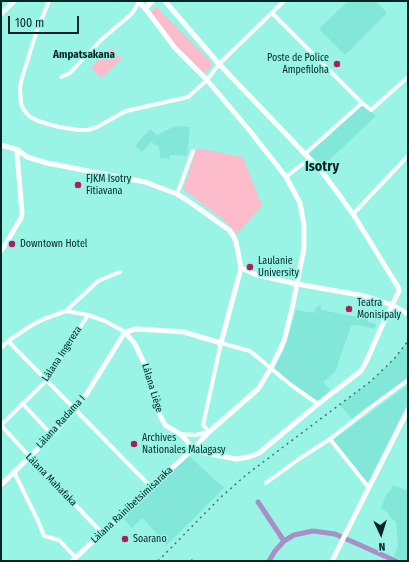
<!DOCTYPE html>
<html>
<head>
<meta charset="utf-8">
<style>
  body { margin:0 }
  #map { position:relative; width:409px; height:562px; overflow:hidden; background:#99f4e6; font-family:"Fira Sans Condensed",sans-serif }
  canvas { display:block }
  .frame { position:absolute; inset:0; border:2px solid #002723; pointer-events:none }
  .north { position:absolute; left:361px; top:514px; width:40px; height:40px; -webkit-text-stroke:3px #99f4e6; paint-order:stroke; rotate:176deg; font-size:11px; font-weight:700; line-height:16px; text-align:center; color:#002723 }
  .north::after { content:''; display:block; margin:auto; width:14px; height:18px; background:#002723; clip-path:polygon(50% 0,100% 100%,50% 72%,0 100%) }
  .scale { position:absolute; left:8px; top:16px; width:71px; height:18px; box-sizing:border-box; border:2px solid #002723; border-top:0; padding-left:5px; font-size:12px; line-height:14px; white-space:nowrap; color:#002723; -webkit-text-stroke:3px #99f4e6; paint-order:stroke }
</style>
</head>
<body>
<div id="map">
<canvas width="409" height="562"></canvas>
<div class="frame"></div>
<div class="north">N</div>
<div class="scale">100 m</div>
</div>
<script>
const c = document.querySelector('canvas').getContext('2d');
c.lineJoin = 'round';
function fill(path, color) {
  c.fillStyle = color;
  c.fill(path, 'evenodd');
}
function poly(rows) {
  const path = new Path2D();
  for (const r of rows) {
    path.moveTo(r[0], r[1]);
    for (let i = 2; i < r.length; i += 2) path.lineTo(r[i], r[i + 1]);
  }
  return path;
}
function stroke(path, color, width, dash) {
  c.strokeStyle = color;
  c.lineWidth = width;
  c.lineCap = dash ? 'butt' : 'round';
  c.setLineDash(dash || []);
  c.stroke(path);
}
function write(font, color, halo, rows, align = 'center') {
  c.font = font + ' "Fira Sans Condensed",sans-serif';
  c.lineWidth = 3;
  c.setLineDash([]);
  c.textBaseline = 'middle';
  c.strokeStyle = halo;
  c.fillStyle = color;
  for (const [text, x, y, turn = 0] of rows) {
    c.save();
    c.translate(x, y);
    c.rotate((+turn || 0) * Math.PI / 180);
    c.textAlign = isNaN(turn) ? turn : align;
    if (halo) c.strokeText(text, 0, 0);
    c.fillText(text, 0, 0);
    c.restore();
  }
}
fill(poly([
  [348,1,376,1,387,13,345,55,319,29],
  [363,104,376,116,321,168,306,153],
  [175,126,190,127,187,156,170,155,169,159,160,158,159,147,151,142,142,152,135,146,150,129,157,135],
  [319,305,321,305,321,310,368,319,368,322,376,324,375,329,357,325,351,326,335,372,323,382,330,390,317,403,273,370,284,350,296,310,314,313,316,308,316,307,318,307],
  [408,341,408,379,352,419,340,405,371,381,394,359],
  [408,385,408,403,368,483,357,473,333,440],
  [188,455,224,488,167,545,142,518,132,528,123,518],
  [393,485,408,491,408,561,403,561,394,556,398,546,396,522,391,518,388,513,381,508,386,495,392,488]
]), '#82e7d8');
fill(poly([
  [157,7,211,62,211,67,208,70,205,72,202,71,148,17,149,14,155,8],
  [111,48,122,59,101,78,91,67],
  [197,148,243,157,262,206,237,234,226,222,183,189]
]), '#fcbccb');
stroke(poly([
  [258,502,284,541],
  [269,561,275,551,284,541,294,535,313,531,335,534,396,561]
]), '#a890c7', 5);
stroke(poly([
  [49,1,36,33,22,78,20,87,21,104,24,110,29,116,38,121,59,127,79,130,88,130,97,127,126,111,188,97,207,80,219,64,284,1],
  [272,13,362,103,371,110,408,77],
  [61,77,70,73,101,40,128,17,133,12,139,2],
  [305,154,362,103],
  [286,177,309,159],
  [177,194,193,151],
  [353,214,408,156],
  [66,311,98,281,120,272],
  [8,341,151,487],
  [1,348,8,341,32,325,44,319,66,311,88,315,105,321,125,332],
  [22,403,52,435],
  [1,425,29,456,102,533],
  [1,425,47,380,88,315],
  [180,434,195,435,209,432,203,425,221,343,250,351,291,385,318,404],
  [14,472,38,521,44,536,59,540,76,558],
  [266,483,299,459,330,439],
  [369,488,330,439,371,407,408,380]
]), '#fff', 4);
stroke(poly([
  [1,14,14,1],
  [1,145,18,150,27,157,47,163,145,182,177,194,187,200,229,230,234,237,236,242,241,268,221,343,184,332,171,331,136,329,125,332],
  [1,251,11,235,21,218,22,213,18,165,17,154,18,150],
  [241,268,257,275,297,284,365,296,392,305,408,314],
  [125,332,135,344,144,363,156,407,165,425,180,434,187,441,192,450,236,459,249,457,259,453,318,404,361,371,367,360,381,328,398,293,399,290,398,287,353,214,320,169,305,154,219,64,165,1],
  [1,485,52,435,75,409,86,395,125,332],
  [72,561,151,487,192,450,209,432,258,389,271,368,284,341,292,309,304,248,304,225,300,203,286,177,250,131,207,80,175,48,145,8],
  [332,561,348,529,408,410]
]), '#fff', 5);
stroke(poly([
  [138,1,145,8,152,1]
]), '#fff', 5.5);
stroke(poly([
  [158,561,220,498,246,475,371,381,394,359,408,341],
  [191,561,193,559]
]), '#3c776f', 1.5, [2, 4]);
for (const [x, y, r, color] of [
  [337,64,4,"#ad1d56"],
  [78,185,4,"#ad1d56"],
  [12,244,4,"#ad1d56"],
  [250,267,4,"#ad1d56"],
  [349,309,4,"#ad1d56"],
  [134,444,4,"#ad1d56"],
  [125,539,4,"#ad1d56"]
]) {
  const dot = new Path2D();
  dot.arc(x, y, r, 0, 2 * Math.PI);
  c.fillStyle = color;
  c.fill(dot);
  stroke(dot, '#99f4e6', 1.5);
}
write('10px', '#002723', '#99f4e6', [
  ["Poste de Police",329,58,"right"],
  ["Ampefiloha",329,70,"right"],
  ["FJKM Isotry",86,179],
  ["Fitiavana",86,191],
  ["Downtown Hotel",20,244],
  ["Laulanie",258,261],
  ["University",258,273],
  ["Teatra",357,303],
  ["Monisipaly",357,315],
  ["Archives",142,438],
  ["Nationales Malagasy",142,450],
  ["Soarano",133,539]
], 'left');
write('10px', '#002723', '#99f4e6', [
  ["Làlana Ingereza",62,354,-57],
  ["Làlana Liège",152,388,73],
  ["Làlana Radama I",61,422,-48],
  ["Làlana Mahafaka",51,480,46],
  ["Làlana Rainibetsimisaraka",132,505,-43]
]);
write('bold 11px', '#002723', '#99f4e6', [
  ["Ampatsakana",84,55]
]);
write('bold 14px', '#002723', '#99f4e6', [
  ["Isotry",322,167]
]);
</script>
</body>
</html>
